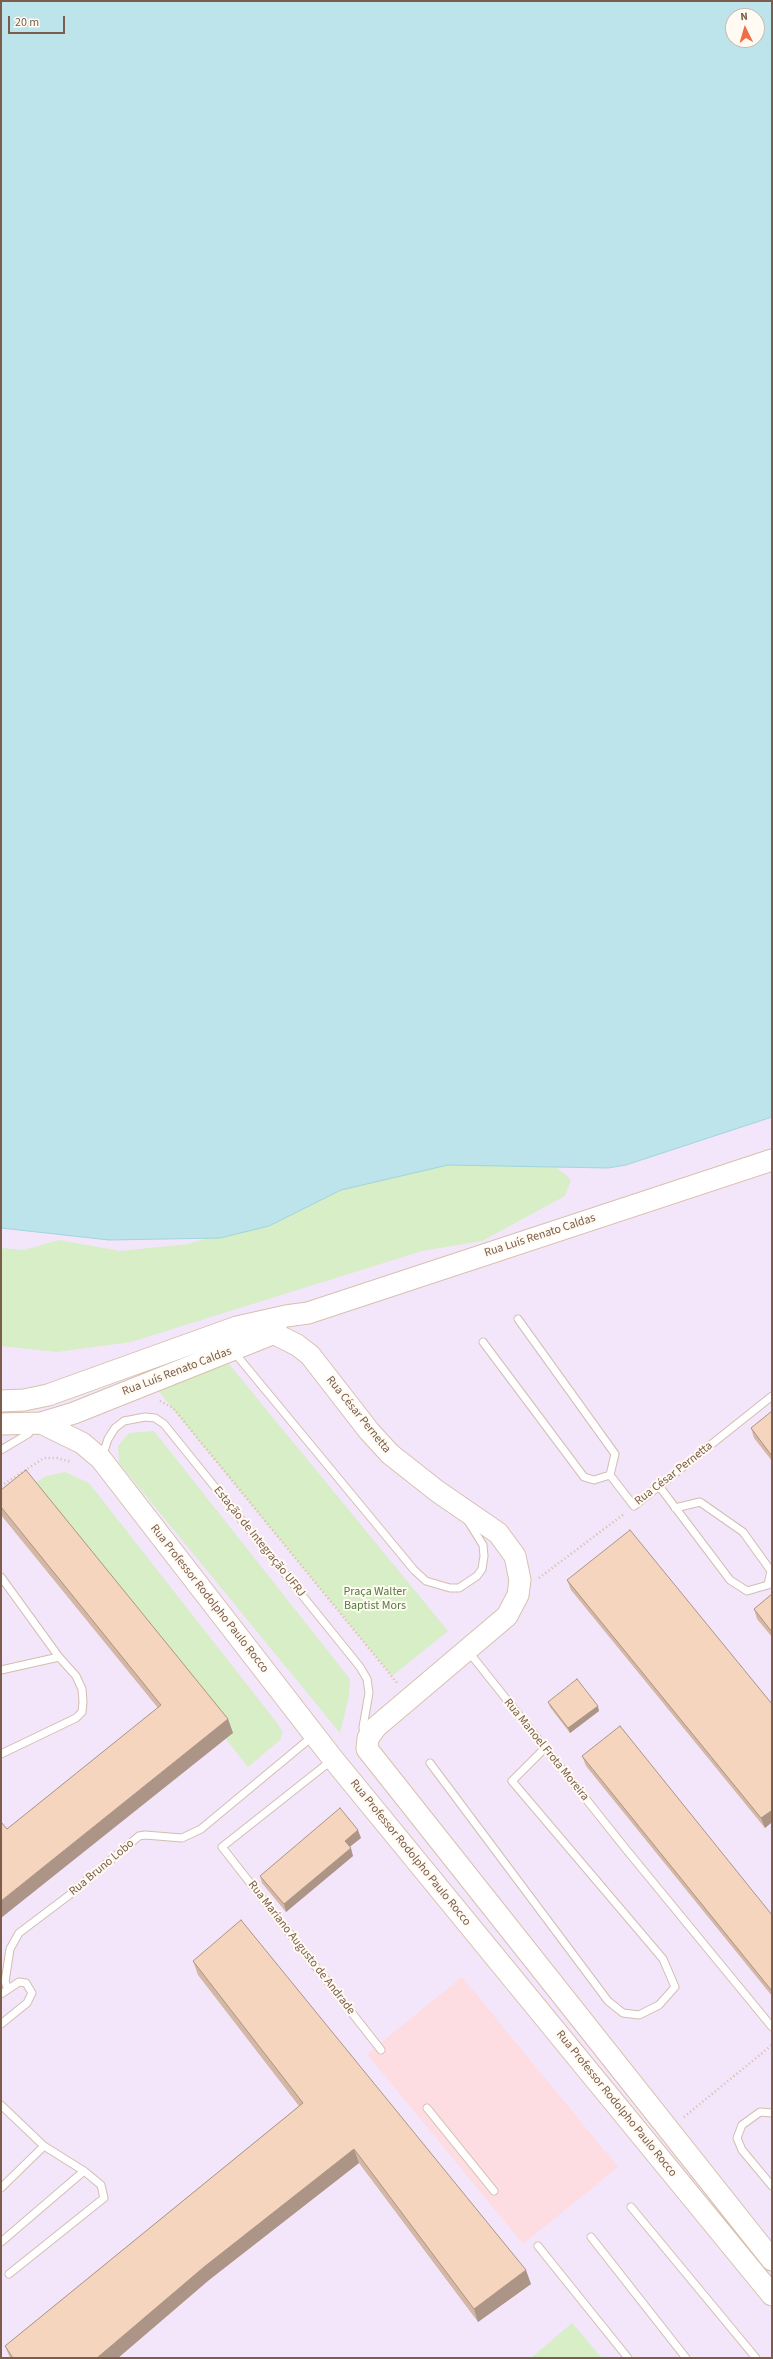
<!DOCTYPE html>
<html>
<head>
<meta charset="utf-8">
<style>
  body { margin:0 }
  #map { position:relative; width:773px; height:2359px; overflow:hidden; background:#fef6ea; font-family:"Source Sans 3",sans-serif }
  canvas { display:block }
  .frame { position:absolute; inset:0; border:2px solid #7c5c4a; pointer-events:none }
  .north { position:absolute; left:725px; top:8px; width:40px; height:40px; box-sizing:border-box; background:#fffaf2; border:1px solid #cbbbaf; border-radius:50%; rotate:355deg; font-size:11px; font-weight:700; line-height:16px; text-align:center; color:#7c5c4a }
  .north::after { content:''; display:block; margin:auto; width:14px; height:18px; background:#f06c47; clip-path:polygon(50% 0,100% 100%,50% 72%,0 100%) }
  .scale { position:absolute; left:8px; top:16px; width:57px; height:18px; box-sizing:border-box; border:2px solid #7c5c4a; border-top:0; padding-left:5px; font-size:12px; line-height:14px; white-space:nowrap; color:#7c5c4a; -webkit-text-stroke:3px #fffaf2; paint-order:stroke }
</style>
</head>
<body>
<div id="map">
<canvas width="773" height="2359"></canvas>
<div class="frame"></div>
<div class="north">N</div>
<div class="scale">20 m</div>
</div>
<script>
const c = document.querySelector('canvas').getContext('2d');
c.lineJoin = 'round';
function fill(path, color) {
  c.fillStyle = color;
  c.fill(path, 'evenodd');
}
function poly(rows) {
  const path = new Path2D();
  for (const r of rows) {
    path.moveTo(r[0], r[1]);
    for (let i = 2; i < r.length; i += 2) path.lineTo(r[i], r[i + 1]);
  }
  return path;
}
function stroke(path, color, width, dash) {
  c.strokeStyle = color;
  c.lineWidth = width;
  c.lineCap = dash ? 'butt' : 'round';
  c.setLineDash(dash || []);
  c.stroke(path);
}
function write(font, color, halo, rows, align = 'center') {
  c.font = font + ' "Source Sans 3",sans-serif';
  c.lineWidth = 4;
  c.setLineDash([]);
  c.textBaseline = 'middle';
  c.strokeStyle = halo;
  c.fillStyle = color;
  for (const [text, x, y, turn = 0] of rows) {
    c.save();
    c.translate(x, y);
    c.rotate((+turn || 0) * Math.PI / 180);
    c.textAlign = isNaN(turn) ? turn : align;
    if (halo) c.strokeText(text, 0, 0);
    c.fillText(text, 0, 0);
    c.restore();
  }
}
fill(poly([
  [772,1117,772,2358,1,2358,1,1228,109,1240,220,1238,527,1165,581,1168,626,1165]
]), '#f3e6fb');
fill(poly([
  [462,1977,618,2167,523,2244,367,2054]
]), '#fddde1');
fill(poly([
  [547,1159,571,1180,565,1196,482,1241,422,1251,131,1342,57,1352,1,1346,1,1248,24,1250,59,1240,120,1251,188,1244,240,1228,356,1169],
  [229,1364,448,1631,392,1676,155,1387],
  [154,1431,350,1679,349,1696,340,1733,119,1463,118,1446,129,1433],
  [65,1472,89,1483,277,1723,282,1731,281,1739,248,1767,27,1488,46,1476],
  [572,2323,602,2358,531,2358]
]), '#d7eec6');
const water = poly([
  [1,1,772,1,772,1117,626,1165,608,1168,448,1165,341,1190,269,1226,220,1238,109,1240,1,1228,1,1],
  [733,16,757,16,757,40,733,40,733,16]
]);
fill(water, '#bce4ea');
stroke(water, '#a1d4dd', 1);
const lane = poly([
  [483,1342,584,1477,594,1480,610,1475,615,1454,518,1319],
  [234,1352,414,1570,426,1581,450,1588,459,1588,477,1576,482,1569,484,1556,483,1545,468,1521],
  [1,1450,28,1434,33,1428],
  [102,1457,108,1439,115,1428,124,1421,145,1417,155,1418,164,1424,360,1667,367,1679,369,1693,363,1727,364,1736],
  [610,1475,634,1506,772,1396],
  [659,1486,730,1580,747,1591,768,1585,771,1571,743,1532,700,1502,675,1508],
  [1,1577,59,1657,76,1676,82,1689,83,1702,82,1712,76,1718,1,1754],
  [468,1651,625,1848,772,2027],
  [1,1670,59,1657],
  [332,1760,222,1847,381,2050],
  [430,1763,608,2001,623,2013,639,2015,659,2005,675,1987,663,1959,512,1781,545,1748],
  [8,1989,5,1982,10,1949,19,1933,68,1896,139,1836,145,1835,182,1838,201,1829,313,1736],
  [1,1994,19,1982,26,1983,32,1993,27,2003,1,2024],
  [1,2105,44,2146,84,2171,101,2185,104,2198,9,2274],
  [427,2108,494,2191],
  [772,2113,760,2112,742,2125,737,2138,742,2150,772,2186],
  [1,2188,44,2146],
  [631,2207,756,2358],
  [591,2237,686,2358],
  [1,2242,84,2171],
  [538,2246,628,2358]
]);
const secondary = poly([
  [237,1327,275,1334,297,1345,310,1355,369,1431,390,1454,437,1491,498,1533,515,1556,520,1580,518,1595,507,1616,376,1727,368,1738,367,1749,772,2260],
  [1,1401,24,1400,48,1395,237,1327,286,1316,308,1313,772,1160],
  [41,1423,82,1443,101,1459,333,1759,772,2295],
  [1,1424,41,1423,74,1413,277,1332]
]);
stroke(lane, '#d3beae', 9);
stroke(secondary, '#d8c0ad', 23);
stroke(poly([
  [160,1401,173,1408,398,1684],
  [1,1486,44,1458,57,1458,72,1462],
  [539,1578,624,1514],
  [684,2117,772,2045]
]), '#dcb8a1', 2.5, [1, 3]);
stroke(lane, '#fff', 7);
stroke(secondary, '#fff', 21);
fill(poly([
  [772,1411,772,1461,754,1438,751,1428],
  [1,1490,228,1719,233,1733,7,1829,158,1708,1,1515],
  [567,1580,772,1704,772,1822,765,1828,571,1590],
  [772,1594,772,1637,757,1619,754,1609],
  [548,1702,599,1711,570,1733,550,1707],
  [582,1756,772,1915,772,1996,586,1766],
  [361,1838,349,1847,353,1856,286,1912,262,1883,260,1876],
  [193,1961,531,2284,478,2322,359,2163,209,2280,118,2358,10,2358,5,2346,299,2106,198,1975]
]), '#d4b7a4');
fill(poly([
  [598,1706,599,1711,570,1733,568,1728],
  [228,1719,233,1733,1,1918,1,1901],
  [771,1811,772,1815,772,1822,765,1828,761,1818],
  [358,1830,361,1838,347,1849,345,1841],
  [351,1848,353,1856,286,1912,284,1904],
  [354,2149,359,2163,209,2280,118,2358,97,2358,204,2267],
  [526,2270,531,2284,478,2322,474,2309]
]), '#ac9586');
const building = poly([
  [772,1411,772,1456,751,1428,772,1411],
  [26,1470,228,1719,1,1901,1,1822,7,1829,161,1705,1,1507,1,1490,26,1470],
  [630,1530,772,1704,772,1812,771,1811,761,1818,567,1580,630,1530],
  [772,1594,772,1632,754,1609,772,1594],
  [577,1679,598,1706,568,1728,548,1702,577,1679],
  [620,1726,772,1915,772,1991,582,1756,620,1726],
  [340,1808,358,1830,345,1841,351,1848,284,1904,260,1876,340,1808],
  [241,1920,526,2270,474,2309,354,2149,204,2267,97,2358,13,2358,5,2346,303,2103,193,1961,241,1920]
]);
fill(building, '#f6d5bf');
stroke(building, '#ac9586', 1);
write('12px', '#7c5c4a', '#fffaf2', [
  ["Rua Luís Renato Caldas",540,1236,-18],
  ["Rua Luís Renato Caldas",177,1372,-21],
  ["Rua César Pernetta",358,1415,51],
  ["Rua César Pernetta",674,1474,-38],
  ["Estação de Integração UFRJ",259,1542,51],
  ["Rua Professor Rodolpho Paulo Rocco",209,1599,52],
  ["Rua Manoel Frota Moreira",546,1750,51],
  ["Rua Professor Rodolpho Paulo Rocco",410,1853,51],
  ["Rua Bruno Lobo",102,1868,-40],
  ["Rua Mariano Augusto de Andrade",301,1948,52],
  ["Rua Professor Rodolpho Paulo Rocco",616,2104,51]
]);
write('12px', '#517d3e', '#fffaf2', [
  ["Praça Walter",375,1592],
  ["Baptist Mors",375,1606]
]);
</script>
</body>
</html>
